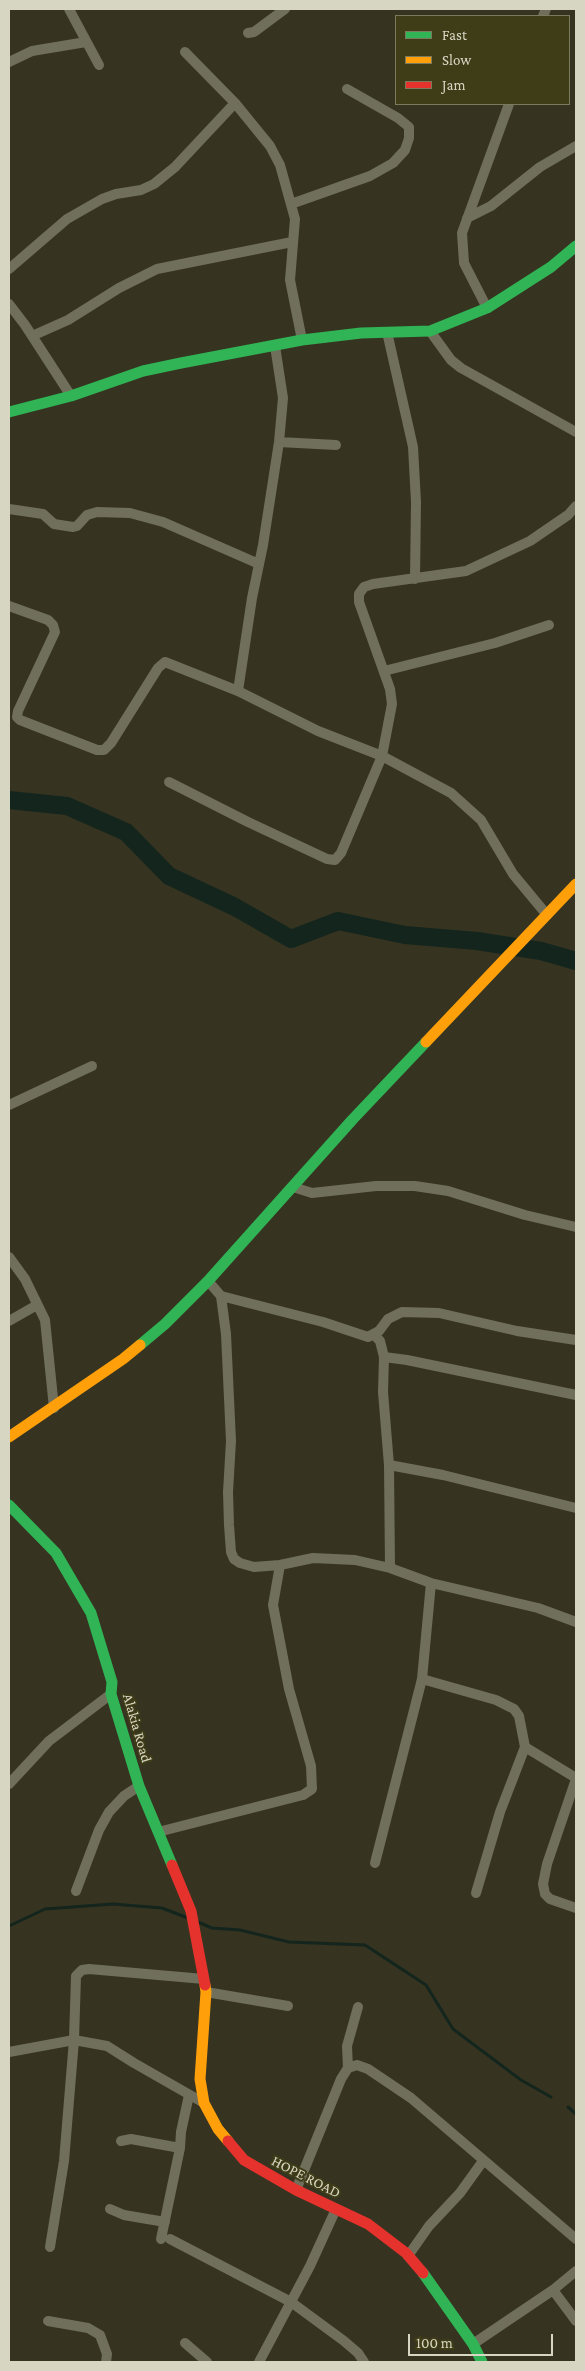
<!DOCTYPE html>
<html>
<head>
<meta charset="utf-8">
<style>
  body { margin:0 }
  #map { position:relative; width:585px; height:2371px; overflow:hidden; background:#363421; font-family:"Crimson Pro",serif }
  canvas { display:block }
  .frame { position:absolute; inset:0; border:10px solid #d7d6c2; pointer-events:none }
  .legend { position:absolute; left:395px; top:15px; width:175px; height:90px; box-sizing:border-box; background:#3f3c18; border:1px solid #7c7a5c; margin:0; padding:6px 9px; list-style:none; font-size:15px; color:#d7d6c2 }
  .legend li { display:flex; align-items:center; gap:10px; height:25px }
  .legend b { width:25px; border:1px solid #7c7a5c }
  .scale { position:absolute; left:408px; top:2334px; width:145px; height:22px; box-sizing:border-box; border:2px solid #d7d6c2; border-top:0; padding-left:6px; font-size:15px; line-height:18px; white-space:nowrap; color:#d7d6c2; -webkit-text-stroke:4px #3f3c18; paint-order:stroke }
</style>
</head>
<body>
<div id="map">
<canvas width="585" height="2371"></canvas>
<div class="frame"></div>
<ul class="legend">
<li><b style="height:6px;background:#30b455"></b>Fast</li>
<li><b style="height:6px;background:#ff9f0a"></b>Slow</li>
<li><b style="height:6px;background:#e5322d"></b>Jam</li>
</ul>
<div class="scale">100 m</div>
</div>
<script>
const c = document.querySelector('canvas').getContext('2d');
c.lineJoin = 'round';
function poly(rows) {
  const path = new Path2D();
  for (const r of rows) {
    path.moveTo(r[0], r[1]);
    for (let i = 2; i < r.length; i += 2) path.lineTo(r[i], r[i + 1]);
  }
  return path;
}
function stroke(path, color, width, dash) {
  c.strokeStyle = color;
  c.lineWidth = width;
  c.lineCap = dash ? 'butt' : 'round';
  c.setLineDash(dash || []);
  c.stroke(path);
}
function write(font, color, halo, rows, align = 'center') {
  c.font = font + ' "Crimson Pro",serif';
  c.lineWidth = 4;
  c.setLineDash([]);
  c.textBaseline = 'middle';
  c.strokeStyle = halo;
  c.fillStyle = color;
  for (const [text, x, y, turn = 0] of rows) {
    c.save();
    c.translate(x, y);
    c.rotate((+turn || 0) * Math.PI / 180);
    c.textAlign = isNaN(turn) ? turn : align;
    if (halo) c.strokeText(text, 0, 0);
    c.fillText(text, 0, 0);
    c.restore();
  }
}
stroke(poly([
  [198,1922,212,1928,240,1930,289,1942,365,1945,426,1985,453,2029,521,2080,551,2097],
  [9,1926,45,1909,113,1904,162,1908,188,1918],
  [568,2107,576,2114]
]), '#13251c', 3);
stroke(poly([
  [9,800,67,806,126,832,169,876,235,907,291,939,338,921,405,935,477,941,541,951,576,961]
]), '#13251c', 18);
stroke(poly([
  [69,9,99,65],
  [543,16,546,9],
  [248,33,254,32,285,9],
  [185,52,235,103,270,146,280,165,295,219,290,280,302,340],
  [9,62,32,51,86,42],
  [291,204,370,176,393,163,405,150,409,138,409,127,398,118,347,89],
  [467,218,491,206,540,167,576,146],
  [9,269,67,219,102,199,116,194,141,190,154,184,175,167,235,103],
  [9,304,25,325,71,396],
  [487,308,464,263,462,233,509,104],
  [430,331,451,360,461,368,576,432],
  [387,332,413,447,416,502,415,579],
  [32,336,68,320,119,288,157,269,292,242],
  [279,442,336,445],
  [9,509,43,514,54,524,73,527,77,526,87,515,97,512,130,513,163,522,259,564],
  [9,606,48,620,53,625,55,632,18,711,17,717,20,720,97,750,104,750,111,743,158,668,165,662,238,691,318,731,382,756,451,793,481,820,513,874,547,915],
  [384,671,495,643,549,625],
  [238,691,252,598,263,545,279,442,283,398,275,346],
  [169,782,248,822,327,859,335,860,341,853,382,756,392,704,390,689,359,602,359,594,364,587,373,584,466,571,530,541,568,515,576,506],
  [9,1105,92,1066],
  [293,1187,312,1193,376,1186,415,1186,448,1191,525,1215,576,1227],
  [9,1257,25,1279,45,1320,54,1408],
  [208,1281,221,1296,323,1322,368,1337,379,1331,388,1319,402,1312,439,1313,517,1331,576,1340],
  [221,1296,226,1334,231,1441,228,1492,229,1525,231,1552,234,1559,240,1563,254,1567,280,1565,313,1558,355,1560,390,1568,431,1583,538,1608,576,1622],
  [9,1321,37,1305],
  [374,1335,380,1341,384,1357,383,1392,389,1465,390,1568],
  [384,1357,407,1360,576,1395],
  [389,1465,443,1475,576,1508],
  [422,1679,496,1700,514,1709,519,1716,525,1747,576,1778],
  [576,1779,547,1864,543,1884,545,1894,550,1899,576,1908],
  [9,1784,49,1741,111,1694],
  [158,1832,303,1795,312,1789,311,1766,289,1689,273,1605,280,1565],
  [375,1863,422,1679,431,1583],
  [76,1891,99,1830,109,1812,124,1796,139,1786],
  [476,1893,500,1812,525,1747],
  [206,1992,288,2006],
  [9,2052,74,2040,107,2046,134,2063,204,2103],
  [348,2068,347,2046,358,2007],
  [121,2141,131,2139,180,2148],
  [296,2190,341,2079,348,2068,357,2065,368,2069,411,2098,576,2239],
  [110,2209,124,2215,165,2222],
  [161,2239,180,2148,181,2132,189,2095],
  [170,2239,291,2302,344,2341,358,2353,364,2362],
  [50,2247,64,2161,74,2040,76,1976,82,1970,89,1969,204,1979],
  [408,2256,429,2226,460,2193,483,2161],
  [553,2290,576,2321],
  [48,2321,88,2328,100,2335,107,2354,106,2362],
  [185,2343,207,2362],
  [473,2344,553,2290,576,2271],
  [259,2362,310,2266,336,2209]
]), '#706f5c', 10);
stroke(poly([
  [9,412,71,396,143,371,181,363,302,340,361,333,430,331,487,308,551,267,576,246],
  [140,1345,165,1324,208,1281,353,1119,426,1042],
  [9,1505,56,1553,91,1613,112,1682,111,1694,139,1786,172,1865],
  [423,2273,473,2344,482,2362]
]), '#30b455', 11);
stroke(poly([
  [426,1042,576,884],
  [9,1437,123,1359,140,1345],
  [205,1985,206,1992,200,2079,204,2103,218,2129,228,2141]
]), '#ff9f0a', 11);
stroke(poly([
  [172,1865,191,1911,205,1985],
  [228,2141,244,2160,296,2190,368,2224,406,2253,423,2273]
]), '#e5322d', 11);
write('15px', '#d7d6c2', '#3f3c18', [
  ["Alakia Road",137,1728,74],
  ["HOPE ROAD",306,2177,27]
]);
</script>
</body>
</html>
